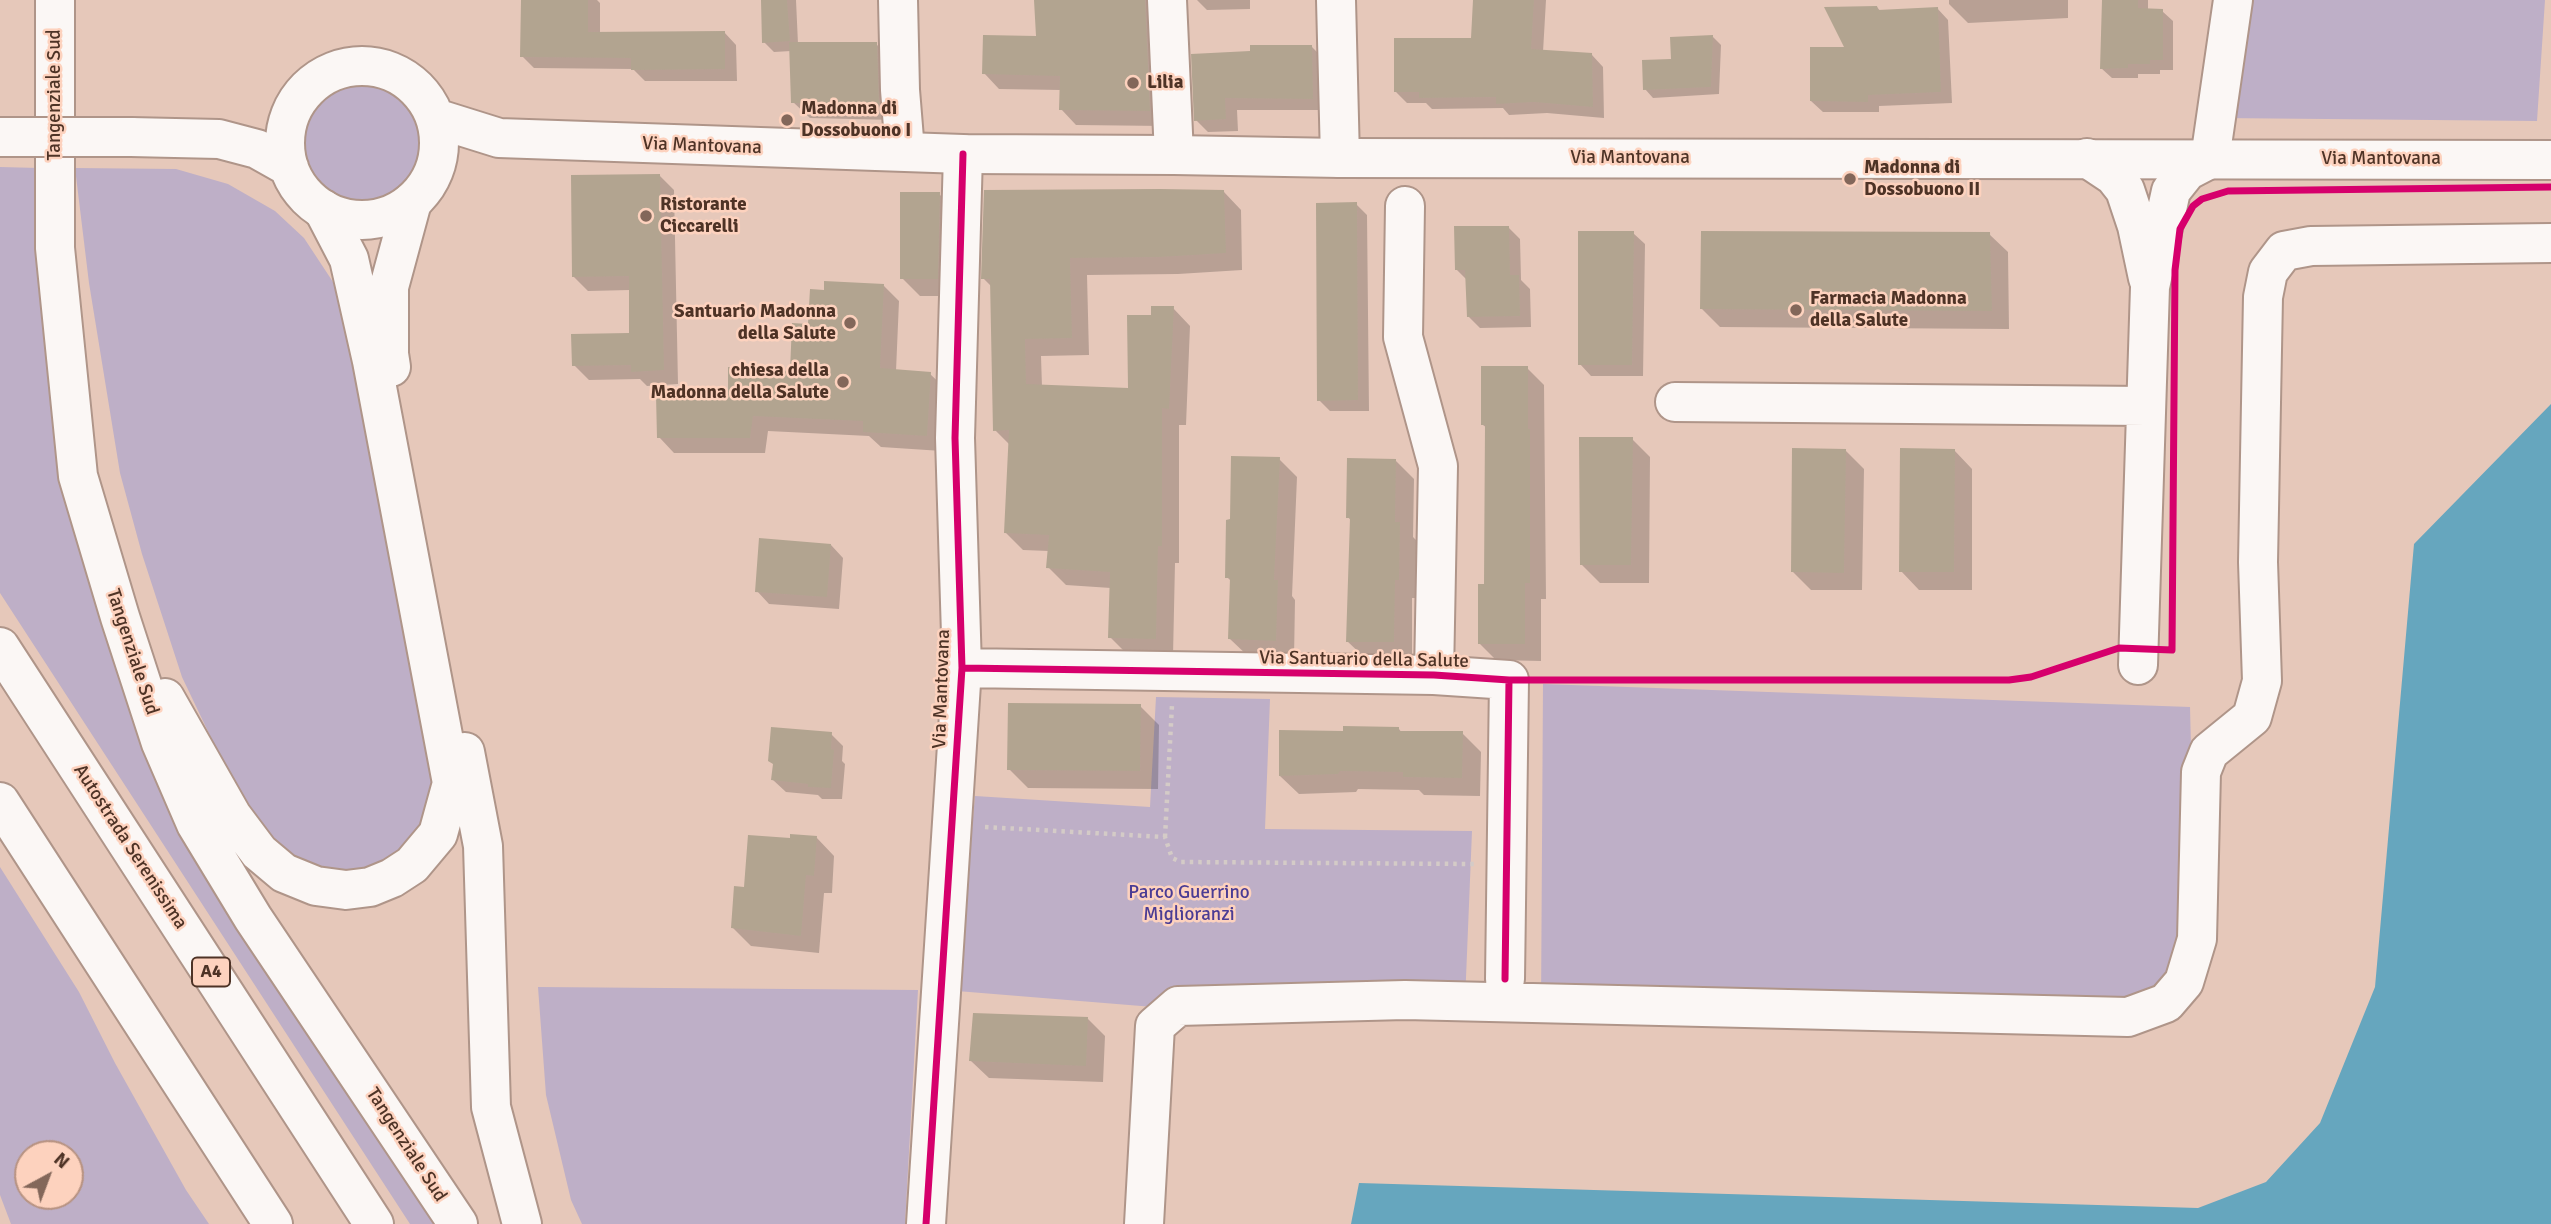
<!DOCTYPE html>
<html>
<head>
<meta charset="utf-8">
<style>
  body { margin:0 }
  #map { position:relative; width:2551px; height:1224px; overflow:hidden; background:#e6c8ba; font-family:Signika,sans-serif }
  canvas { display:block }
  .north { position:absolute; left:14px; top:1140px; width:70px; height:70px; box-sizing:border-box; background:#fdd2be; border:2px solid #b79281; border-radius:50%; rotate:41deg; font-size:19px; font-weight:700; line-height:28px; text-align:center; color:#4e3326 }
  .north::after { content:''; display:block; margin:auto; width:24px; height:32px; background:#83675a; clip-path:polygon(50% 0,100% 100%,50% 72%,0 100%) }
</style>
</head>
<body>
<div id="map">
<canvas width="2551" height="1224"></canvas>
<div class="north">N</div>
</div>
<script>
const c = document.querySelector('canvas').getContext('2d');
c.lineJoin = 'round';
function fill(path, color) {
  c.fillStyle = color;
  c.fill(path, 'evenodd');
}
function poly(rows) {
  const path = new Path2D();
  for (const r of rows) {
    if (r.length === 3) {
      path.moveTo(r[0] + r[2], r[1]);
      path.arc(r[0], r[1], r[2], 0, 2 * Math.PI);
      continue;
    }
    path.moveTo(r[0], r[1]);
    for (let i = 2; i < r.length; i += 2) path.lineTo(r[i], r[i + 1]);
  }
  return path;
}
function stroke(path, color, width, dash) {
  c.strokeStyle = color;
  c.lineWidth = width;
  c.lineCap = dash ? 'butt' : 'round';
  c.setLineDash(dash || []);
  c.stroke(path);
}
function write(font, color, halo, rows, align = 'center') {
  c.font = font + ' Signika,sans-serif';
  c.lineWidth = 5;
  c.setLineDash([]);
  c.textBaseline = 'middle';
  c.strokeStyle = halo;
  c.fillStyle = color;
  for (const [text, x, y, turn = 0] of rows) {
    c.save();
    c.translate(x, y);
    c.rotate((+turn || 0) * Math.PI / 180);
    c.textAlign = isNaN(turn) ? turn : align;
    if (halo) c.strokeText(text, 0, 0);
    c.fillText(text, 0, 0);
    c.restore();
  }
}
fill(poly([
  [2236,0,2545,0,2537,121,2220,118],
  [361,143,61],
  [0,167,39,168,128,688,438,1224,410,1224,0,593],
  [75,168,176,169,228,184,275,211,304,238,333,282,344,313,437,775,431,809,409,845,374,868,347,873,311,865,285,856,235,788,182,677,142,554,120,473,89,283],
  [1543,684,2190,707,2196,945,2152,1005,1541,1007],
  [1156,697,1270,699,1265,829,1472,831,1465,1002,1178,1009,957,991,975,796,1150,807],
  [0,867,79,992,115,1063,186,1190,209,1224,11,1224,0,1195],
  [28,1154,70,1154,70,1196,28,1196],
  [538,987,918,990,905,1224,582,1224,571,1200,546,1095]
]), '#beafc7');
fill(poly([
  [2551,404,2551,1224,1351,1224,1359,1183,2198,1208,2266,1182,2320,1123,2375,987,2414,544]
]), '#66a6be');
fill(poly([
  [523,0,597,0,600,3,600,33,724,32,736,45,737,81,645,81,633,69,534,68,522,56],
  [762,0,796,0,798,44,876,44,893,60,895,120,810,118,793,102,791,51,774,52,764,42],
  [1035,0,1157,0,1165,126,1076,125,1061,109,1061,90,999,89,984,73,1038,38],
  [1197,0,1250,0,1250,9,1207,10],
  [1475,0,1546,0,1543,52,1592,55,1603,67,1604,118,1547,113,1509,115,1503,108,1432,109,1426,103,1407,103,1396,92,1473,39],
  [1949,0,2068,0,2068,18,1968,23,1949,4],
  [2103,0,2148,0,2148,10,2162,11,2173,21,2173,70,2160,70,2160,74,2138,74,2138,78,2112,78,2101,68],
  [1877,7,1881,12,1937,8,1948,20,1952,103,1879,106,1879,112,1823,112,1811,101],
  [1713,37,1721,45,1719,94,1653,98,1645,89,1673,61],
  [1312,47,1324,59,1324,110,1237,110,1238,131,1208,132,1196,120,1193,56],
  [659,175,674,190,678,384,647,386,640,379,589,380,574,365,631,334,630,290,588,291,573,276],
  [1224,192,1241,210,1242,270,1178,274,1087,275,1089,355,1041,356,1042,387,1130,390,1152,317,1173,308,1190,326,1186,425,1179,425,1179,563,1175,563,1173,656,1128,655,1110,637,1111,588,1066,585,1048,567,1049,551,1023,550,1006,533,1010,445,995,430,992,287,983,278],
  [939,194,958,212,955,296,920,296,902,278],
  [1356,204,1367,215,1369,411,1330,411,1319,400],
  [1508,227,1520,239,1521,280,1530,289,1531,327,1480,328,1468,316,1467,280,1456,269],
  [1633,233,1645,244,1643,376,1591,376,1580,364],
  [1989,234,2008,252,2009,329,1720,327,1702,309],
  [884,286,899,301,896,371,930,374,946,389,942,451,881,447,869,436,768,431,765,453,674,453,659,437,729,396,792,373,825,292],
  [1527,368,1544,385,1546,599,1541,599,1541,661,1496,660,1479,643,1486,586,1487,428,1483,425],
  [1632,439,1650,457,1649,583,1600,583,1582,565],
  [1845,450,1864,469,1862,590,1811,590,1792,571],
  [1954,450,1972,469,1972,590,1919,590,1901,571],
  [1279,459,1297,477,1292,596,1295,600,1294,659,1249,657,1230,639,1232,582,1227,577,1231,521],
  [1396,461,1414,479,1413,537,1418,542,1417,598,1412,598,1412,660,1366,659,1347,641,1352,522,1348,517],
  [831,545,843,558,839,609,769,604,757,591],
  [1140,706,1159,725,1158,789,1028,788,1009,769],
  [1399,729,1402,733,1462,733,1481,752,1480,796,1424,795,1419,790,1358,789,1356,792,1299,794,1280,776],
  [831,734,843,746,842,761,845,764,842,799,822,799,818,795,786,792,773,780],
  [816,837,834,856,832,893,824,893,819,953,751,946,733,928,746,889,792,840],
  [1088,1019,1105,1036,1103,1082,989,1078,971,1061]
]), '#0003');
fill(poly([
  [521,0,588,0,588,32,725,31,725,69,631,70,631,58,520,57],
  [761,0,787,0,790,41,762,43],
  [1034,0,1145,0,1150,111,1059,110,1060,76,982,74,983,35,1036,36],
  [1473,0,1534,0,1531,49,1592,53,1593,107,1534,102,1496,104,1496,97,1419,98,1419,92,1394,92,1394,38,1471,38],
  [2102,0,2138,0,2138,8,2163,9,2163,60,2150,60,2150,64,2128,64,2128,68,2100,69],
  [1877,6,1878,10,1938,7,1941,92,1868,95,1868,102,1810,101,1810,47,1844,47,1824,7],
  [1713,35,1711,87,1643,90,1642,60,1671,59,1670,37],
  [789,42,877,42,879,104,791,103],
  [1250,45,1312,45,1313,99,1225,98,1226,119,1194,121,1191,54,1250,51],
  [660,174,664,370,631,372,631,365,572,366,571,334,629,333,629,276,572,277,571,175],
  [1160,189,1224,190,1226,253,1159,257,1070,258,1072,338,1025,339,1026,384,1128,388,1127,315,1151,315,1151,306,1174,306,1169,409,1162,408,1162,546,1158,546,1156,639,1108,638,1110,572,1046,568,1049,535,1004,533,1009,430,993,431,990,279,981,279,984,190],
  [900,192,940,192,938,279,900,279],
  [1357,202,1358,400,1317,401,1316,203],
  [1454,226,1509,226,1510,275,1519,275,1520,316,1467,317,1465,270,1455,270],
  [1578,231,1634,231,1632,365,1578,365],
  [1701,231,1990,232,1992,311,1700,309],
  [824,281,884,284,880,368,931,372,927,436,863,432,863,421,753,416,750,438,657,438,656,395,728,395,728,367,790,371,792,323,808,324,810,289,824,290],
  [1481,366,1528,366,1528,429,1530,429,1530,583,1525,583,1525,644,1478,644,1478,584,1484,584,1485,425,1481,425],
  [1579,437,1633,437,1631,565,1580,565],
  [1792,448,1846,449,1844,573,1791,572],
  [1900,448,1955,449,1954,572,1899,572],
  [1231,456,1280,457,1274,580,1278,580,1276,641,1228,639,1230,578,1225,578,1226,520,1230,519],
  [1347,458,1396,459,1395,522,1400,522,1399,580,1395,580,1394,642,1346,642,1350,518,1346,518],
  [759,538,831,544,827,597,755,592],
  [1008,703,1141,704,1140,771,1007,770],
  [1343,726,1399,727,1399,731,1463,731,1462,778,1403,777,1403,772,1340,771,1338,774,1279,776,1279,730,1343,731],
  [771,727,832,732,831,749,834,750,831,788,808,787,808,784,771,780,773,764,768,761],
  [790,834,817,836,814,876,806,875,801,936,731,928,734,886,744,887,748,835,790,838],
  [973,1013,1088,1017,1086,1066,969,1061]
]), '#b2a490');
const minor = poly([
  [898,0,900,90,905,151],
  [1167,0,1174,155],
  [1336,0,1340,158],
  [2087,158,2114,176,2125,190,2137,226,2148,278],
  [1405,206,1403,337,1438,466,1434,675],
  [1675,402,2146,406],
  [2138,665,2150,287,2171,191,2187,171,2210,159,2233,0],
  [962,668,1434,675,1509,680,1505,979],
  [926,1224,962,668,955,438,963,154],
  [1144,1224,1155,1026,1178,1006,1405,1000,2128,1017,2166,1003,2184,982,2197,939,2201,772,2209,752,2252,717,2262,681,2258,562,2263,297,2268,272,2284,251,2311,246,2551,243]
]);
const major = poly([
  [362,143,77],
  [435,118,499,138,963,154,1174,155,1340,158,2551,160],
  [131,137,219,139,257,149,289,167]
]);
const highway = poly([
  [55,0,55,248,78,476,120,617,161,743,196,824,253,918,458,1224],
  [391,367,389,354,389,287,412,202],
  [0,647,374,1224],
  [165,698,232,816,259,852,284,873,316,886,346,890,370,887,392,878,412,865,438,834,452,783,372,361,349,259,323,209],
  [465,752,483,846,491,1107,522,1224],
  [0,802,273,1224]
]);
stroke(minor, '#af9589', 42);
stroke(major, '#af9589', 42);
stroke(highway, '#af9589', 42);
stroke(poly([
  [985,827,1165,837,1172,858,1181,862,1474,864],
  [1165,837,1172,705]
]), '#d4cbc7', 4.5, [3.5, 5]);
stroke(minor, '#fbf7f5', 38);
stroke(major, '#fbf7f5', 38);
stroke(highway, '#fbf7f5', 38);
const majorBridge = poly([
  [0,137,131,137]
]);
stroke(majorBridge, '#af9589', 42, []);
stroke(majorBridge, '#fbf7f5', 38);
stroke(poly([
  [962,668,1434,675,1509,680,2009,680,2031,677,2119,648,2172,650,2175,270,2180,229,2193,206,2202,199,2228,191,2551,187],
  [1505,979,1509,680],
  [926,1224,962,668,955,438,963,154]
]), '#d6006c', 7);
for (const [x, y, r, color] of [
  [1133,83,7,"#83675a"],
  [787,120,7,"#83675a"],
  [1850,179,7,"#83675a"],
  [646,216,7,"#83675a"],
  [1796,310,7,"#83675a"],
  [850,323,7,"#83675a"],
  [843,382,7,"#83675a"]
]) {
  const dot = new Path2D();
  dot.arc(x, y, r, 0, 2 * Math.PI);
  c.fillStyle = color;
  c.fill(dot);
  stroke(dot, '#fdd2be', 2.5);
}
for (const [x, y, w] of [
  [211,972,38]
]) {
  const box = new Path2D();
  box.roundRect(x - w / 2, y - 14.5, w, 29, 5);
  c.fillStyle = '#fdd2be';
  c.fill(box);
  stroke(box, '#4e3326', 2);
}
write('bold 18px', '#4e3326', null, [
  ["A4",211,972]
]);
write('bold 19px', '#4e3326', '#fdd2be', [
  ["Lilia",1147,83],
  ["Madonna di",801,109],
  ["Dossobuono I",801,131],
  ["Madonna di",1864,168],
  ["Dossobuono II",1864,190],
  ["Ristorante",660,205],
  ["Ciccarelli",660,227],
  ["Farmacia Madonna",1810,299],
  ["della Salute",1810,321],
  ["Santuario Madonna",836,312,"right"],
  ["della Salute",836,334,"right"],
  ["chiesa della",829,371,"right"],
  ["Madonna della Salute",829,393,"right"]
], 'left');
write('19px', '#4e3326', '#fdd2be', [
  ["Tangenziale Sud",55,95,-90],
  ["Via Mantovana",702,146,2],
  ["Via Mantovana",1630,158],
  ["Via Mantovana",2381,159],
  ["Tangenziale Sud",132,652,72],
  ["Via Santuario della Salute",1364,660,1],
  ["Via Mantovana",942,689,-88],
  ["Autostrada Serenissima",130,847,57],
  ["Tangenziale Sud",406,1145,57]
]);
write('19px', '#4b3c94', '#fdd2be', [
  ["Parco Guerrino",1189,893],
  ["Miglioranzi",1189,915]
]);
</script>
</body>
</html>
